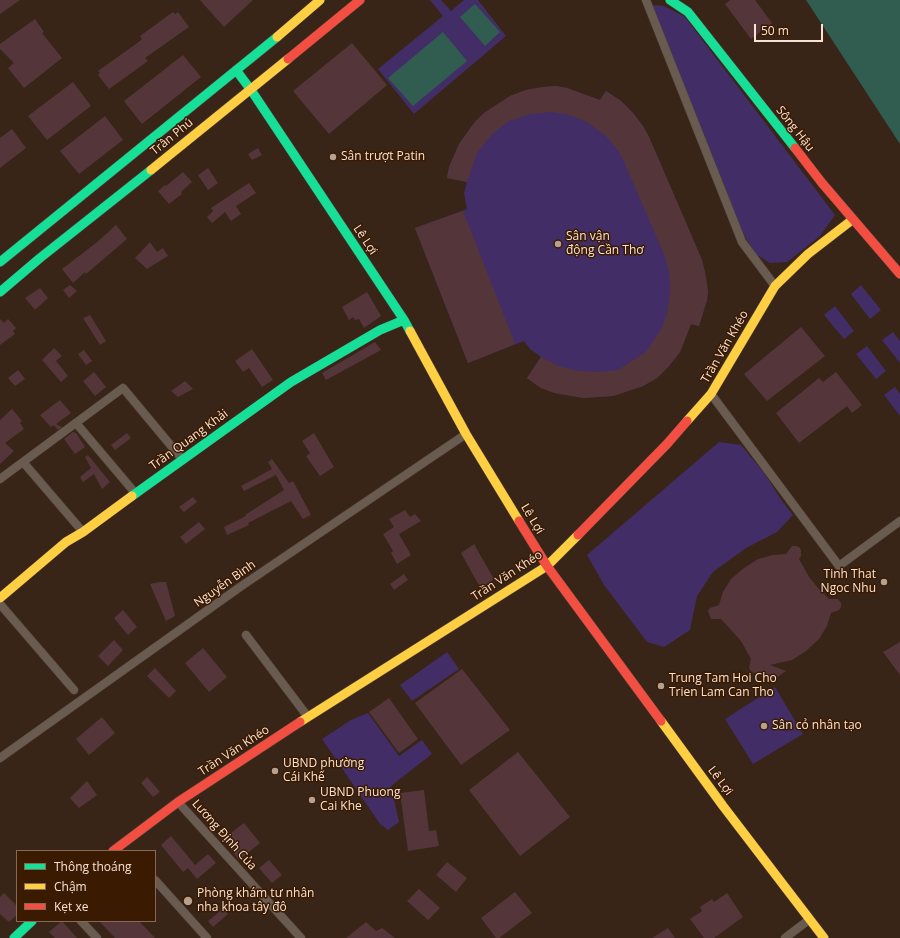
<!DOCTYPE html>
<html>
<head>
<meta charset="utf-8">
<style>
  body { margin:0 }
  #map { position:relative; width:900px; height:938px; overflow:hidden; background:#382517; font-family:"Open Sans",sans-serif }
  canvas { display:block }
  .legend { position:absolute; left:16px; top:850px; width:140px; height:72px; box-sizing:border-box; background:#3a1a01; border:1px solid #876a56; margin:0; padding:5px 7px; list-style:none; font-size:12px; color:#fae3d5 }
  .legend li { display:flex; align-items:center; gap:8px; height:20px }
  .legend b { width:20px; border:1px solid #876a56 }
  .scale { position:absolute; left:754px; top:24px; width:69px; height:18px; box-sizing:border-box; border:2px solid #fae3d5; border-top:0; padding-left:5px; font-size:12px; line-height:14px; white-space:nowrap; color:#fae3d5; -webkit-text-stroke:3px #3a1a01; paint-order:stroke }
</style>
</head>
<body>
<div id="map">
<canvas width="900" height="938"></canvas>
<ul class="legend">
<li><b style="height:5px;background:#16e098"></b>Thông thoáng</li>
<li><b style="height:5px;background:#ffcf43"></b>Chậm</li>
<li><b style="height:5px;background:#f24e42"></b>Kẹt xe</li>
</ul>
<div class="scale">50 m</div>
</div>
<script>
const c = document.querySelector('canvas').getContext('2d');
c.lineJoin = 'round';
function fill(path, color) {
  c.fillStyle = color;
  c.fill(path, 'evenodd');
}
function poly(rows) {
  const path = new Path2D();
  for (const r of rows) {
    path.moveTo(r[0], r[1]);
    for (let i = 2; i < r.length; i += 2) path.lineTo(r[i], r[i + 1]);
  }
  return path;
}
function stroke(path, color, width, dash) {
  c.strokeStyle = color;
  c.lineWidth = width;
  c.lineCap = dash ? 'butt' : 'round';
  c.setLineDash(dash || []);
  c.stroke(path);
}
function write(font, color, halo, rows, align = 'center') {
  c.font = font + ' "Open Sans",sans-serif';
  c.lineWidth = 3;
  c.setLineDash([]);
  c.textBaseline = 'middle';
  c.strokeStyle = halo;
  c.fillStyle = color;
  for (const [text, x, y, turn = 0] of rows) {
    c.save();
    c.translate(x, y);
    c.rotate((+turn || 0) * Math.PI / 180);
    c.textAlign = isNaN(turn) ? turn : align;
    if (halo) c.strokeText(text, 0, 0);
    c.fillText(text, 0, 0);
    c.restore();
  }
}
fill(poly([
  [430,0,441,0,451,11,464,0,478,0,506,36,414,114,378,69,443,16],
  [651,5,664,6,685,17,835,215,820,236,787,262,770,263,754,253,733,214],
  [556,86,567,88,600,100,606,91,621,101,633,113,643,126,649,137,702,260,705,272,708,291,707,300,699,326,691,324,680,352,669,366,657,378,643,386,613,396,583,398,541,388,527,378,541,357,530,349,524,341,468,363,415,228,467,209,464,193,467,182,447,178,449,167,459,144,474,123,484,113,510,96,526,90,543,87],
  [861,285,881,310,870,319,851,294],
  [835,306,854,331,844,339,824,315],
  [893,332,900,341,900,363,882,340],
  [867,346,886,371,876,379,856,354],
  [895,387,900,394,900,416,884,395],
  [719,442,741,445,764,473,782,501,793,515,777,532,746,548,713,572,697,596,690,630,664,647,647,642,604,585,587,555],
  [447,652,459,669,412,701,400,685],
  [775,687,803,734,753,764,725,719],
  [368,713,399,756,422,740,432,754,391,786,399,822,388,830,380,824,322,739,351,720]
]), '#422d66');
fill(poly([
  [806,0,900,0,900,144],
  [475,4,500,32,485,46,460,17],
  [443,32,467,61,413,106,388,78]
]), '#305d50');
fill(poly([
  [0,0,20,0,0,14],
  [200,0,253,0,224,27],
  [730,0,755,0,772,23,751,39,725,4],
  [173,12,175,14,178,12,189,27,145,58,148,61,109,89,98,75,100,73,98,71,140,41,142,39,140,36],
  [35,19,44,32,42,33,62,58,24,88,8,68,14,63,0,49,0,44],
  [352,43,387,85,329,134,293,91],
  [183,55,201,77,142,124,124,101],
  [73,82,91,106,47,140,28,116],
  [556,86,567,88,600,100,606,91,621,101,633,113,643,126,649,137,702,260,705,272,708,291,707,300,699,326,691,324,680,352,669,366,657,378,643,386,613,396,583,398,554,393,541,388,527,378,541,357,559,366,579,371,599,372,618,370,646,352,662,328,667,313,670,293,670,280,668,267,664,254,625,164,620,153,613,144,607,137,587,122,569,115,551,112,530,114,509,121,492,134,477,153,467,182,447,178,449,167,459,144,474,123,484,113,510,96,526,90,543,87],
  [105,116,123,140,79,174,60,151],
  [12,129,26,148,0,168,0,138],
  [258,148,262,155,252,160,248,154],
  [208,168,218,183,208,190,198,175],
  [183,172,192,182,181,192,182,194,169,204,158,191,165,185,166,186],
  [249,183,256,193,236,206,241,214,231,221,225,212,212,223,207,217,213,211,211,208],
  [463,211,515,344,468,363,415,228],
  [116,225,127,239,86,274,85,272,73,283,62,269,96,243],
  [150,242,157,252,163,248,168,256,147,269,135,258],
  [70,285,77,291,69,298,63,290],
  [40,288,48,298,35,310,25,298],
  [367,292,381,316,364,328,359,319,355,320,353,317,349,320,342,307],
  [90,315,106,341,100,345,83,318],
  [0,319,4,323,8,319,16,328,13,331,15,334,0,345],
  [801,327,825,356,767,401,744,374],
  [375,342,381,350,326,380,322,373],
  [54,348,62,356,56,361,68,376,61,382,42,360],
  [252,349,273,380,262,387,249,368,243,372,235,361],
  [84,350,92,361,86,365,78,354],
  [18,370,25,379,15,386,8,378],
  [94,372,106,387,95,396,83,381],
  [836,372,862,405,852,413,847,406,799,443,776,413,819,378,823,382],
  [185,381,193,389,178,397,171,391],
  [60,400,71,413,56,424,62,427,58,430,54,425,51,427,40,415],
  [12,409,22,421,20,423,24,429,5,443,14,451,0,464,0,420],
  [73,432,76,433,85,447,75,454,64,439],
  [127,433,131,438,115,450,111,445],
  [314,433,334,467,320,476,306,456,310,453,302,441],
  [88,455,110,482,102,489,94,474,83,482,80,477,91,468,85,457],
  [272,459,289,483,293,481,311,515,303,519,291,501,248,523,249,525,227,535,224,527,246,516,245,515,284,490,276,475,244,491,241,486,272,469,268,462],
  [193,497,197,502,184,512,179,507],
  [405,510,410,517,415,514,421,521,399,534,411,555,397,564,391,553,393,551,383,534,394,527,389,519],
  [199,522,205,529,186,544,180,537],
  [474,544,494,579,481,589,461,553],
  [792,546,797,546,800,548,801,551,801,556,799,559,809,577,818,588,829,599,838,599,841,603,841,607,839,610,831,613,827,626,819,639,806,651,792,660,770,665,786,671,769,683,762,673,754,673,751,671,749,668,751,659,741,641,721,619,711,619,708,611,710,608,719,605,723,592,731,579,744,568,758,559,773,555,786,554],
  [404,574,408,580,394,590,390,584],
  [159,582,166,582,175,616,166,621,150,584],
  [123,610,137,627,128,635,114,618],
  [114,640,123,650,108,666,98,656],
  [900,642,900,675,883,652],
  [203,648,227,677,209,692,185,663],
  [155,668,176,691,169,698,147,676],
  [462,669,510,730,461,765,415,703],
  [389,698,418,739,399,753,369,712],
  [102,717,115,733,89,755,76,739],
  [518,752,570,817,520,856,469,790],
  [147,777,160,792,153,797,141,783],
  [87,781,97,795,79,808,70,798],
  [424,790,429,831,436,830,439,846,408,851,400,793],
  [244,823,260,843,239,860,223,839],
  [171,836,195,865,208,854,216,863,197,879,188,868,183,872,161,845],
  [269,860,282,875,272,883,259,868],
  [447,862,467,878,456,892,436,875],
  [419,889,440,908,428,920,407,901],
  [515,892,532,913,499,938,496,938,481,918],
  [4,893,17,906,17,915,9,922,0,914,0,897],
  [727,893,743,917,714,938,704,938,690,919,702,911,700,907,712,899,714,902],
  [224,908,228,914,213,927,208,921],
  [62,921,77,938,55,938,49,932],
  [99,921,139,921,155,938,115,938],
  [366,922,376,931,382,928,395,938,346,938],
  [668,928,675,938,652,938]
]), '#54363a');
const street = poly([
  [646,0,742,242,775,286],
  [711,394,839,566,900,521],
  [76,423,136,494],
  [23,462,83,532],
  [0,479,123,388,182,459],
  [0,604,74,690],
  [246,635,308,717],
  [0,758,240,587,466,434],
  [178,802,301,938],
  [155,880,207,938],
  [81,921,97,938],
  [785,938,810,919]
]);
const fast = poly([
  [670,0,688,12,795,148],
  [236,70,251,90,404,320,410,331],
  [0,262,277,37],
  [0,292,40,258,151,170],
  [132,496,291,382,380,330,404,320],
  [14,938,32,921]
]);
const slow = poly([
  [277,37,320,0],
  [151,170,288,59],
  [410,331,466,434,519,521],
  [687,421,711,394,775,286,808,254,852,220],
  [0,598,66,542,83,532,132,496],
  [661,721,723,806,824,938],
  [300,722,547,566,578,535]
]);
const jam = poly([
  [288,59,360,0],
  [795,148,822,183,900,274],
  [519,521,547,566,661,721],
  [578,535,667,444,687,421],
  [113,851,178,802,300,722]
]);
stroke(street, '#524238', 9);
stroke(fast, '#524238', 10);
stroke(slow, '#524238', 10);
stroke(jam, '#524238', 10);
stroke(street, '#6a5b51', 8);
stroke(fast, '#16e098', 9);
stroke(slow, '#ffcf43', 9);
stroke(jam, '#f24e42', 9);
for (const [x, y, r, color] of [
  [333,157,4,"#b6a092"],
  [558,244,4,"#b6a092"],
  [884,582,4,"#b6a092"],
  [661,686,4,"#b6a092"],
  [764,726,4,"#b6a092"],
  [275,771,4,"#b6a092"],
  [312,800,4,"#b6a092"],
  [188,901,5,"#b6a092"]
]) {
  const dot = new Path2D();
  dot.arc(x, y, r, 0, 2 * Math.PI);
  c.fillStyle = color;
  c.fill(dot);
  stroke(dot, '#3a1a01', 1.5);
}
write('12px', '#fae3d5', '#3a1a01', [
  ["Sông Hậu",795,129,52],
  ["Trần Phú",172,137,-39],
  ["Lê Lợi",365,240,56],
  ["Trần Văn Khéo",725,347,-60],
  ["Trần Quang Khải",189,440,-36],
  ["Lê Lợi",532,519,59],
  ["Trần Văn Khéo",507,576,-33],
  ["Nguyễn Bình",225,584,-35],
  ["Trần Văn Khéo",234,751,-33],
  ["Lê Lợi",720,781,53],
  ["Lương Định Của",224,835,48]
]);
write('12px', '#fae3d5', '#3a1a01', [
  ["Sân trượt Patin",341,157],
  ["Sân vận",566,237],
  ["động Cần Thơ",566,251],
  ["Tinh That",876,575,"right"],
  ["Ngoc Nhu",876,589,"right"],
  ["Trung Tam Hoi Cho",669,679],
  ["Trien Lam Can Tho",669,693],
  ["Sân cỏ nhân tạo",772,726],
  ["UBND phường",283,764],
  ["Cái Khế",283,778],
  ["UBND Phuong",320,793],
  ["Cai Khe",320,807],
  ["Phòng khám tư nhân",197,894],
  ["nha khoa tây đô",197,908]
], 'left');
</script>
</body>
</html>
